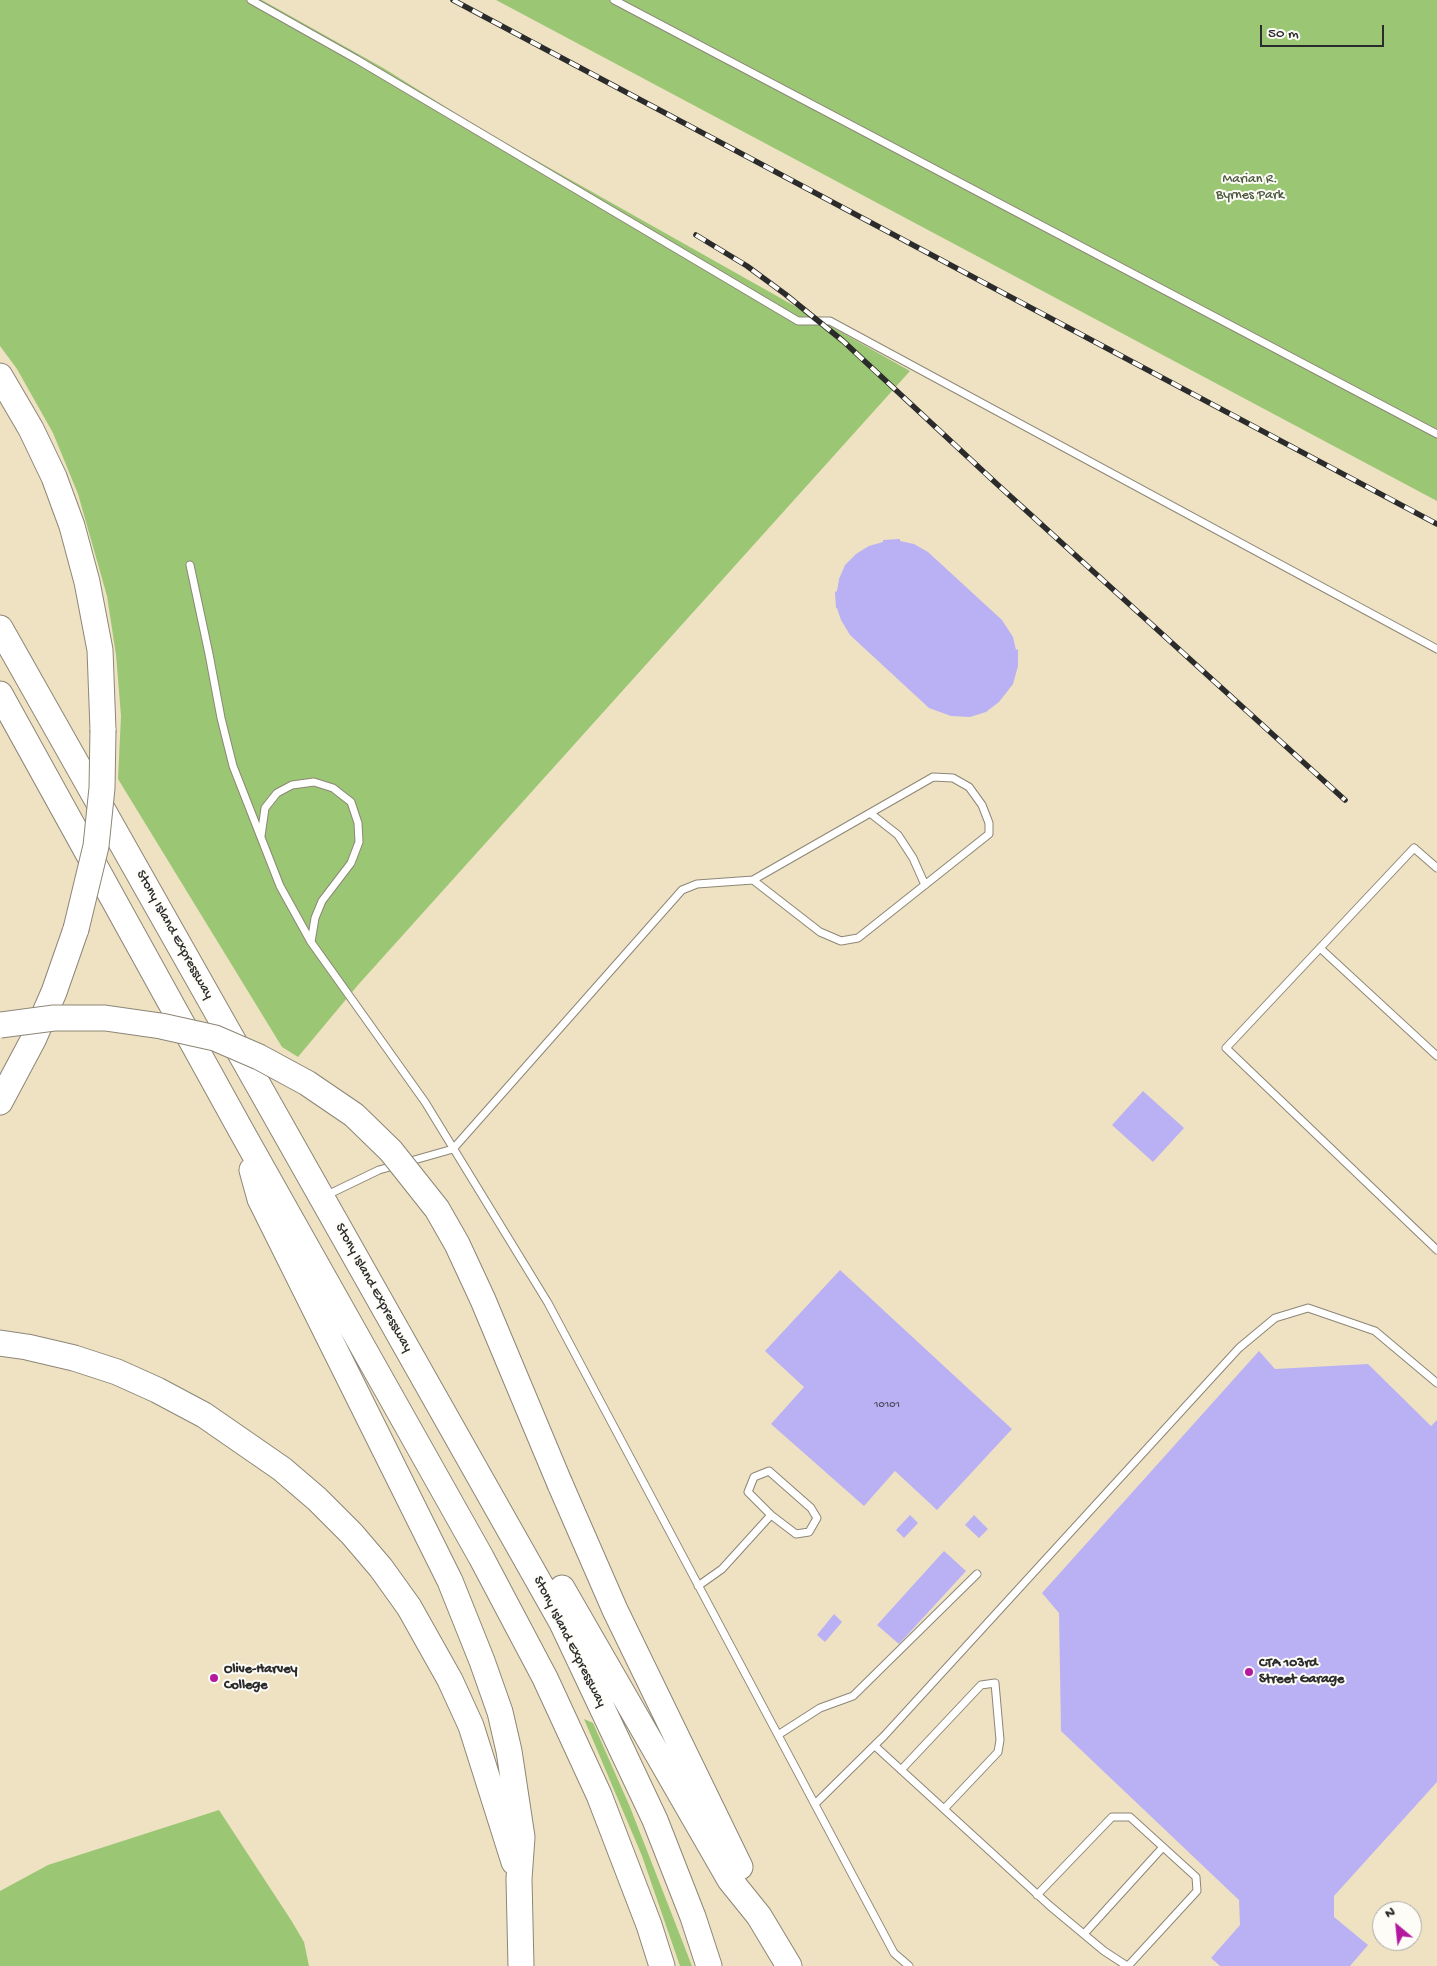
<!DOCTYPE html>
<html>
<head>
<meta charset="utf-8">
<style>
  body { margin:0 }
  #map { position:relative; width:1437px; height:1966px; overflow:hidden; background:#efe2c3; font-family:"Gochi Hand",sans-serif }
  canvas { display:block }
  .north { position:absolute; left:1372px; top:1901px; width:50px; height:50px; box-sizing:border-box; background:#fdfcf7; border:1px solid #a9a8a5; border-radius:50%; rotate:332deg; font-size:14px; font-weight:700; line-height:20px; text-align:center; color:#2b2b2b }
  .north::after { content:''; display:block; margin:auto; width:18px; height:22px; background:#b5179e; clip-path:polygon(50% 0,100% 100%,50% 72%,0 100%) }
  .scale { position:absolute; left:1260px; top:25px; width:124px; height:22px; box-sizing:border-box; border:2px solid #2b2b2b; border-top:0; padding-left:6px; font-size:15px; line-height:18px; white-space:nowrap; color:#2b2b2b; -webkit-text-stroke:4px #fdfcf7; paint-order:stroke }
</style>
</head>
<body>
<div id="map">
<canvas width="1437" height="1966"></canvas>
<div class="north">N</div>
<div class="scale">50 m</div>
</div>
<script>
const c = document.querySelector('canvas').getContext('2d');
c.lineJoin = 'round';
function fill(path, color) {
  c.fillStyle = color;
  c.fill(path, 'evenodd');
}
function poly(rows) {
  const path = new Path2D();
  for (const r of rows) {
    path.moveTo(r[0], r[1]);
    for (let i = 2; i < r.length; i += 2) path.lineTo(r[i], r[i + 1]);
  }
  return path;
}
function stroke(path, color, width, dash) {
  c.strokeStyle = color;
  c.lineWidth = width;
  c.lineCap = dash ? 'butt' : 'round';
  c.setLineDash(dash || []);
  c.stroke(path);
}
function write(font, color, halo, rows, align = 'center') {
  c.font = font + ' "Gochi Hand",sans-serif';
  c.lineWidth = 4;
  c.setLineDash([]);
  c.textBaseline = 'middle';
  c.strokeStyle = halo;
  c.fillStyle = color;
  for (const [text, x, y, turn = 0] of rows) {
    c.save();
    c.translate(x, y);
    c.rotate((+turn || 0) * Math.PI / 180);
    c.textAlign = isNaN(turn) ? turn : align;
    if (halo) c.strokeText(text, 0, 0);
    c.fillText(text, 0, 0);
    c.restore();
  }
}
fill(poly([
  [0,0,262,0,385,69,484,131,910,371,358,985,298,1057,282,1047,118,779,121,716,116,655,107,596,78,494,53,433,17,369,0,346],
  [496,0,1437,0,1437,501],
  [584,1719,593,1723,630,1807,692,1966,680,1966,642,1856],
  [219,1810,291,1920,304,1942,309,1966,0,1966,0,1891,48,1865]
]), '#9bc775');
fill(poly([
  [900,539,900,541,914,544,928,552,1002,620,1013,637,1016,650,1018,649,1018,666,1013,684,999,702,986,712,970,717,951,716,929,708,850,635,841,620,837,608,836,608,835,592,837,591,839,579,845,565,856,554,869,546,883,542,883,540],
  [1143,1091,1184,1128,1153,1162,1112,1125],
  [840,1270,1012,1429,937,1510,895,1471,864,1506,771,1424,804,1387,765,1351],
  [1259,1351,1275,1369,1368,1364,1431,1426,1437,1420,1437,1782,1334,1896,1334,1917,1368,1945,1350,1966,1220,1966,1211,1958,1240,1925,1239,1900,1061,1731,1059,1613,1042,1593],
  [910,1515,918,1523,904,1538,896,1530],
  [974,1515,988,1529,979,1538,965,1525],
  [944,1551,966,1571,899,1644,877,1625],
  [834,1614,842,1622,825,1642,817,1635]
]), '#bab0f4');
const lane = poly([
  [251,0,356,59,798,321,830,321,1437,649],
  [614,0,1437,434],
  [190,565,209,654,221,718,233,766,280,886,311,942,425,1102,548,1303,894,1953,909,1966],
  [870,813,898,835,913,858,925,885],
  [261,836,265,808,277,793,292,785,314,782,333,788,351,802,358,823,359,842,351,863,322,901,315,918,311,942],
  [1437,868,1414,848,1226,1048,1437,1250],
  [1320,948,1437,1056],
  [325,1196,379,1170,453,1149,682,890,697,884,753,880,933,777,953,778,969,787,982,805,989,823,989,834,858,938,841,941,820,932,753,880],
  [698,1586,722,1569,771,1515,748,1492,754,1477,769,1471,811,1508,817,1518,809,1532,796,1534,771,1515],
  [778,1735,820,1708,853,1696,977,1574],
  [875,1746,1050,1906,1104,1951,1127,1966],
  [901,1770,981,1685,995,1683,1000,1740,998,1752,944,1809],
  [815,1804,884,1736,1239,1348,1275,1318,1308,1308,1375,1331,1437,1383],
  [1037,1895,1112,1817,1130,1817,1196,1877,1197,1891,1128,1966],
  [1084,1934,1163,1847]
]);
const highway = poly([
  [0,376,31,429,54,477,72,526,87,582,100,650,103,730],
  [0,628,561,1621,655,1820,693,1917,709,1966],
  [0,694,243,1134,481,1557,545,1678,599,1795,649,1925,662,1966],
  [0,1102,33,1040,54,992,76,929],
  [252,1170,260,1199,450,1581,482,1661,500,1712,509,1751,522,1837,519,1879,521,1966],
  [0,1343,27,1347,74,1358,117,1372,157,1390,204,1415,282,1469,317,1499,352,1534,381,1568,409,1607,450,1680,471,1726,514,1862],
  [560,1484,615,1610,740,1867],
  [562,1588,730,1880,759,1916,789,1966]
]);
stroke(lane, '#8d8677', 9);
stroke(highway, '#8d8677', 27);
stroke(lane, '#fff', 7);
stroke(highway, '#fff', 25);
const rail = poly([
  [453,0,1437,524],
  [696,235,747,266,785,294,843,341,998,485,1345,800]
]);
stroke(rail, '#2b2b2b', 5.5);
stroke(rail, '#fdfcf7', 4, [11]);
const highwayBridge = poly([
  [76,929,96,846,102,788,103,730],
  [0,1025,54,1018,105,1018,161,1026,215,1038,259,1057,307,1083,354,1115,391,1151,437,1209,457,1244,483,1300,560,1484]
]);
stroke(highwayBridge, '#8d8677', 27, []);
stroke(highwayBridge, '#fff', 25);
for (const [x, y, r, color] of [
  [1249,1672,5,"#b5179e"],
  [214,1678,5,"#b5179e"]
]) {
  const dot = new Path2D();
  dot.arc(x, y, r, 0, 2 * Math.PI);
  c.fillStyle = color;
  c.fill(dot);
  stroke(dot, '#fdfcf7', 2);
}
write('11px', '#4f4c5d', null, [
  ["10101",887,1405]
]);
write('14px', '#4d5a41', '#fdfcf7', [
  ["Marian R.",1250,180],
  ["Byrnes Park",1250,196]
]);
write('14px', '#2b2b2b', '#fdfcf7', [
  ["Stony Island Expressway",174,935,61],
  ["Stony Island Expressway",373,1288,61],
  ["Stony Island Expressway",569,1642,63]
]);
write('bold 14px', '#2b2b2b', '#fdfcf7', [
  ["CTA 103rd",1259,1664],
  ["Street Garage",1259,1680],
  ["Olive-Harvey",224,1670],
  ["College",224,1686]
], 'left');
</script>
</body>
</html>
